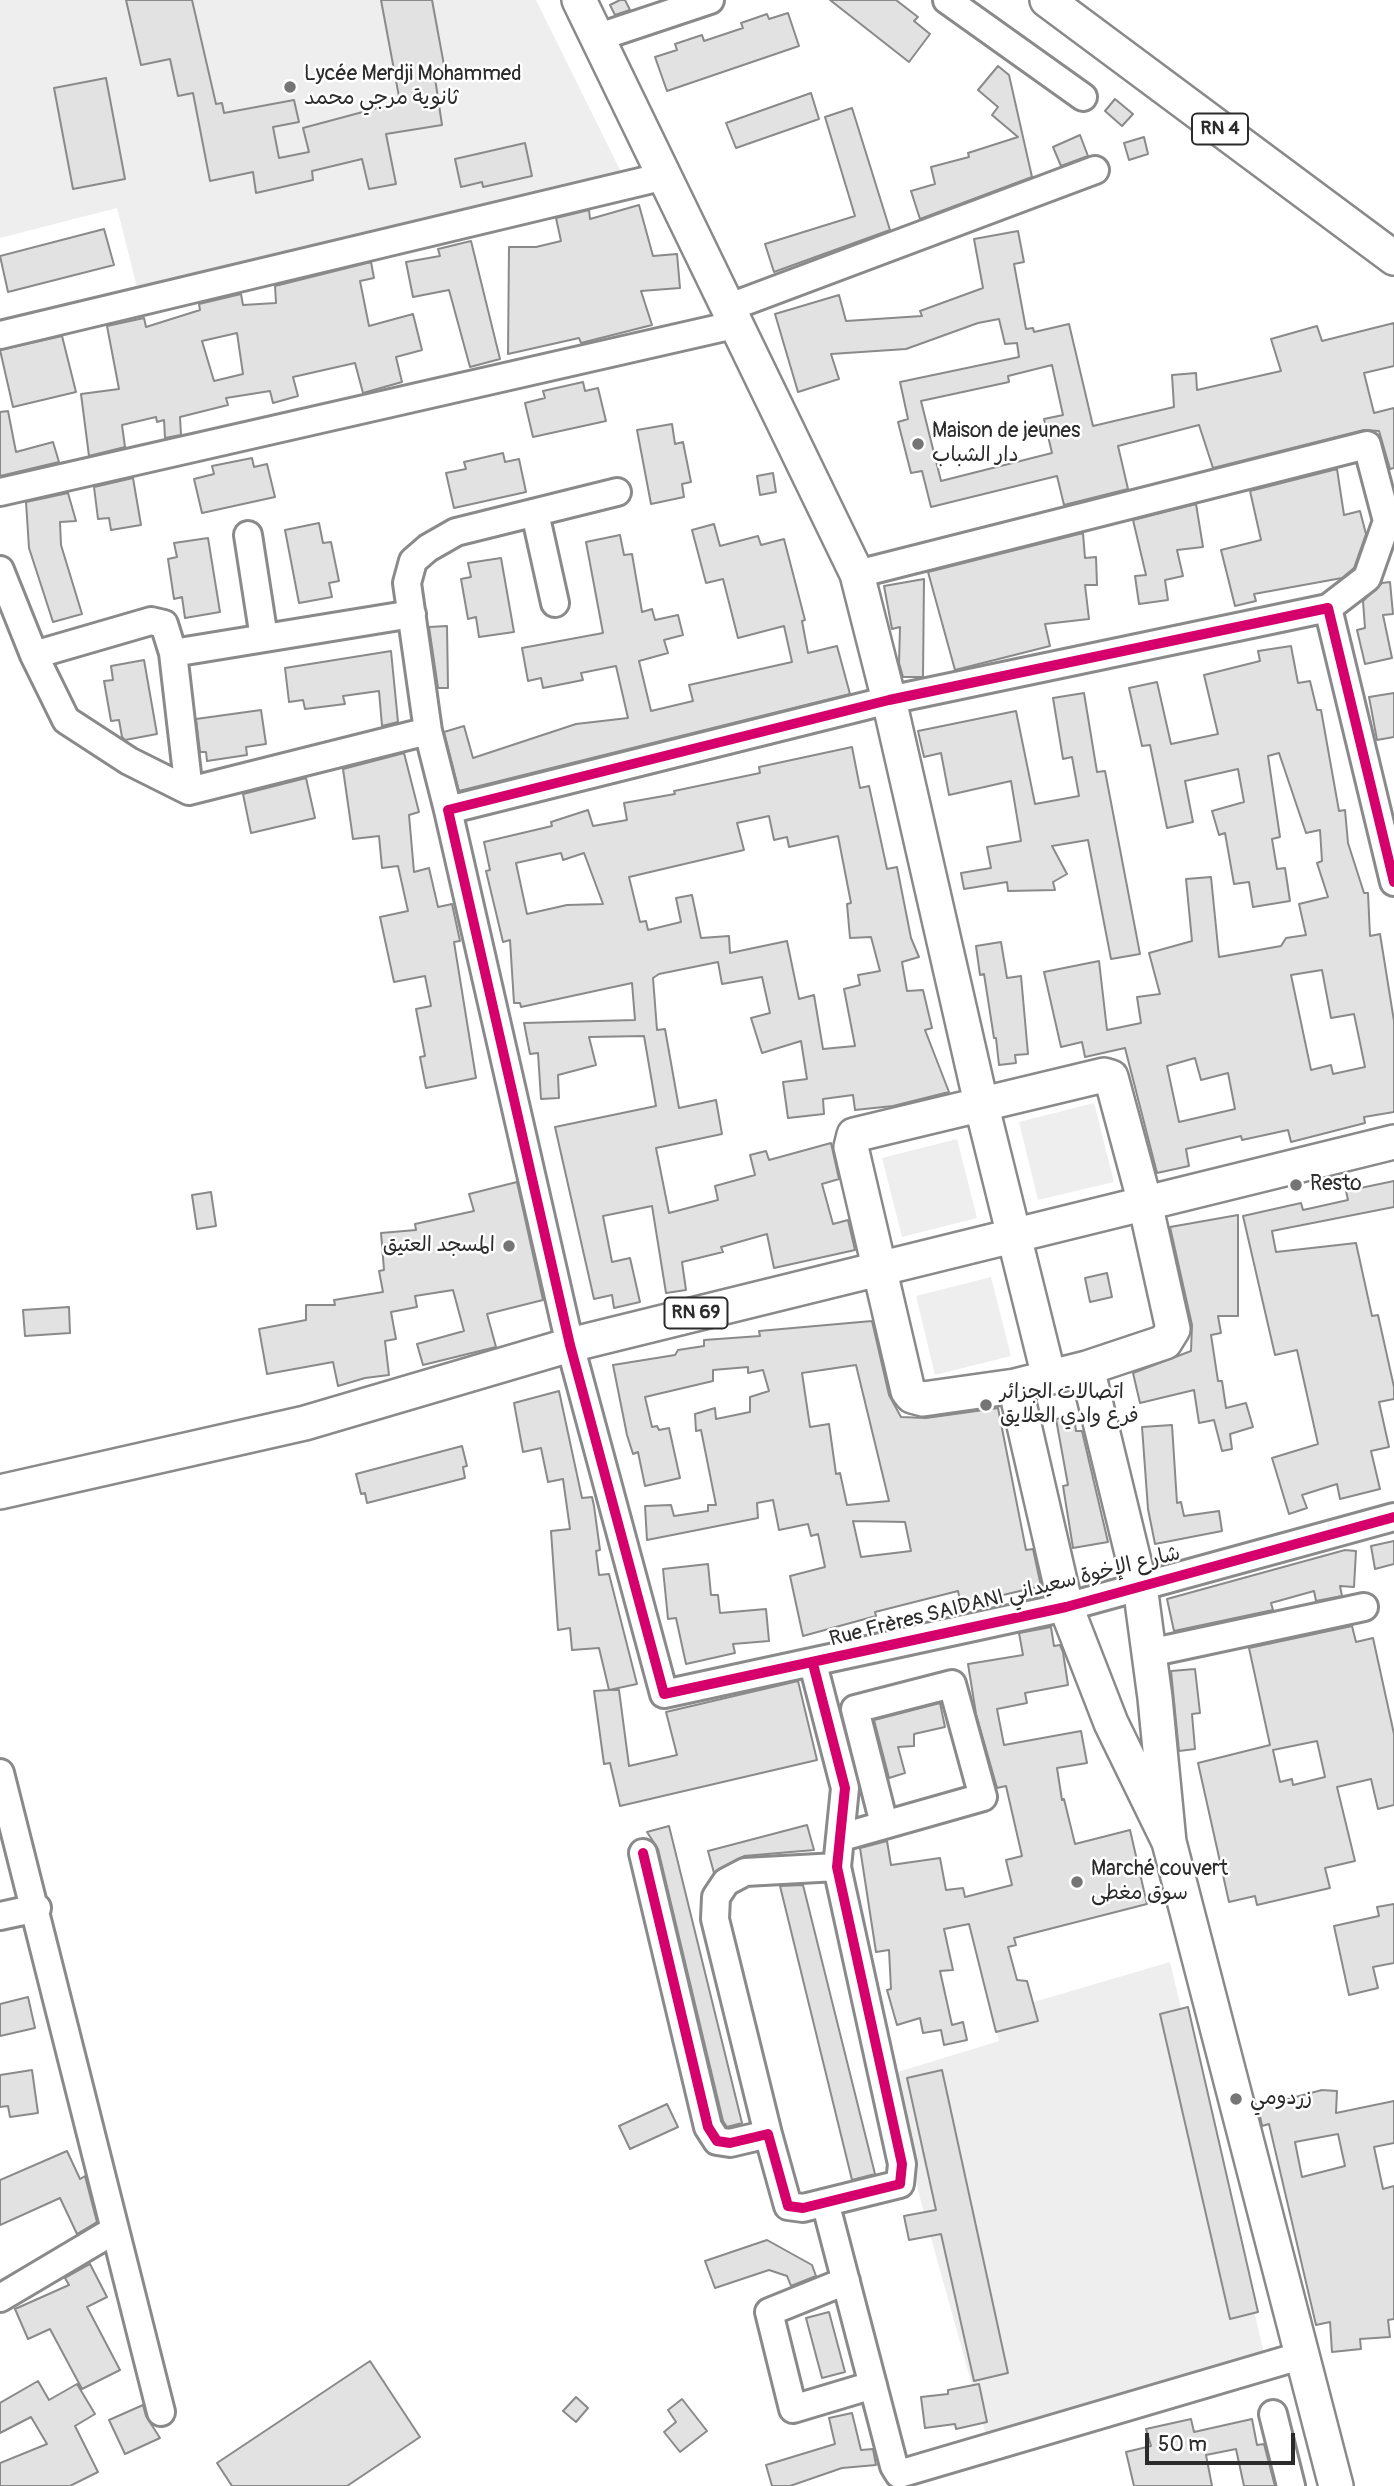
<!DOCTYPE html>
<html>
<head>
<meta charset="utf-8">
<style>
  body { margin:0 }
  #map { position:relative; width:1394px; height:2486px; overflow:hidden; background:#fff; font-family:Pangolin,sans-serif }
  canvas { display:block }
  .scale { position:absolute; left:1145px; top:2433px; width:150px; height:32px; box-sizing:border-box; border:4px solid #2b2b2b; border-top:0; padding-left:9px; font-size:21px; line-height:24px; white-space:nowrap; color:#2b2b2b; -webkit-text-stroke:5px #fff; paint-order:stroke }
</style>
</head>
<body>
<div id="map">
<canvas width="1394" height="2486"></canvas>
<div class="scale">50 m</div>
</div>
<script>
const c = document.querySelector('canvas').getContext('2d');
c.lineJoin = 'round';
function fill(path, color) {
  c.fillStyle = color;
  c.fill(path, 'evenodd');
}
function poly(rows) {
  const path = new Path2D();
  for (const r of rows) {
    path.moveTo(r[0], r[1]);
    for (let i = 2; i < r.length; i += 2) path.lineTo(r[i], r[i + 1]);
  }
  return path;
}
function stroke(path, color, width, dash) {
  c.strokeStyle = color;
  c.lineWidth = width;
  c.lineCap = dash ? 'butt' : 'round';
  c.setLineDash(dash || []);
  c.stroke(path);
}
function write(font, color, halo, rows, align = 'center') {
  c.font = font + ' Pangolin,"Playpen Sans Arabic",sans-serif';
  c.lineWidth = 5;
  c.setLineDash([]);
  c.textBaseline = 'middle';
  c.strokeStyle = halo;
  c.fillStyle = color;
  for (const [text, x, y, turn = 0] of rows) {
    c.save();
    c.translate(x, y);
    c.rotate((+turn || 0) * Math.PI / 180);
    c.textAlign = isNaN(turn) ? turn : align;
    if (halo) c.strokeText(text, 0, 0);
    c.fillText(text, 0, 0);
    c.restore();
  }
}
fill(poly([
  [0,0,536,0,622,174,139,295,117,208,0,238],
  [1094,1103,1114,1182,1038,1200,1019,1122],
  [957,1139,977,1218,902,1237,882,1158],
  [991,1277,1011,1356,935,1375,916,1296],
  [1170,1962,1265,2357,987,2439,921,2202,891,2074,999,2041,993,2014]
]), '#eee');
const building = poly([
  [126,0,192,0,216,104,222,103,224,113,294,100,299,122,273,127,279,158,309,152,303,128,400,102,381,0,432,0,446,76,435,78,442,125,386,134,396,184,369,189,362,159,312,171,313,180,256,193,253,172,210,181,193,93,178,96,170,59,141,65,126,0],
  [620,0,625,0,630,10,615,15,610,5,620,0],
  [830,0,896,0,918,17,914,21,930,34,909,62,830,0],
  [788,13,799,46,667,91,655,57,677,50,675,44,702,35,704,41,743,28,741,23,767,14,769,19,788,13],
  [998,66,1009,75,1032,177,920,219,911,191,935,184,931,167,969,157,968,153,1018,137,992,115,998,107,978,90,998,66],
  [106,78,125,179,73,189,54,88,106,78],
  [811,93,819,119,736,148,726,123,811,93],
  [1115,99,1133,114,1122,126,1105,111,1115,99],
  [852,108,890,230,774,272,765,244,855,216,825,117,852,108],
  [1080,135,1088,156,1061,166,1053,147,1080,135],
  [1144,137,1148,154,1129,160,1124,143,1144,137],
  [525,143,532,176,483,187,482,182,461,187,455,159,525,143],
  [639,205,653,256,677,254,680,288,641,291,652,325,581,343,579,338,508,354,509,247,536,247,561,241,556,218,589,210,590,219,639,205],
  [104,229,114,265,8,292,0,256,104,229],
  [1018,231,1024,262,1014,264,1026,329,1033,328,1034,332,1069,324,1093,426,1174,407,1172,375,1196,373,1197,390,1281,371,1271,339,1317,326,1322,341,1394,323,1394,366,1364,373,1374,413,1394,408,1394,468,1390,469,1379,431,1364,430,1213,468,1199,425,1118,446,1128,489,1064,505,1057,476,931,507,922,471,911,473,898,422,908,419,900,382,1019,357,1017,343,1005,344,999,319,978,323,906,349,831,354,839,379,798,392,775,314,839,295,846,321,922,316,920,311,983,288,974,239,1018,231],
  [1052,365,1063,415,1044,419,1052,453,941,481,921,401,1009,382,1008,376,1052,365],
  [471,241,500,359,470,367,449,290,413,297,406,262,440,256,438,249,471,241],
  [371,262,374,278,360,281,369,326,413,314,422,350,396,357,402,382,363,393,355,363,293,377,298,396,273,403,270,391,226,398,228,405,180,417,181,435,165,438,164,420,157,422,156,417,122,425,125,447,89,456,81,394,119,389,107,326,144,318,146,327,200,310,199,304,241,294,243,305,276,303,275,286,371,262],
  [237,333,243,374,214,381,202,341,237,333],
  [62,336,76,392,13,407,0,350,62,336],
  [583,382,585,391,598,388,606,421,533,437,525,403,545,398,543,391,583,382],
  [8,411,16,452,53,442,59,462,0,476,0,412,8,411],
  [672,424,675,444,683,442,691,482,682,484,684,497,651,504,637,430,672,424],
  [503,453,505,462,519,459,526,492,454,508,446,473,466,469,464,462,503,453],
  [252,458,254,467,267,464,275,497,202,513,194,479,214,474,212,466,252,458],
  [1337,469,1344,515,1360,511,1366,534,1354,568,1342,578,1254,594,1256,601,1235,606,1221,550,1261,540,1250,491,1337,469],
  [773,473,776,492,760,495,757,476,773,473],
  [133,478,141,525,111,530,109,518,98,519,94,487,133,478],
  [68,493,76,521,60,522,61,545,82,614,53,622,29,548,26,502,68,493],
  [1196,504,1203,547,1177,550,1183,576,1165,580,1168,600,1139,604,1135,576,1146,575,1133,520,1196,504],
  [319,523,323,543,331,542,339,581,329,583,332,597,299,603,285,530,319,523],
  [714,524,720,546,758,536,761,545,784,539,805,620,802,621,808,653,837,646,850,694,459,791,444,732,464,726,473,758,576,724,628,718,616,666,581,673,583,680,543,688,541,678,528,681,522,648,603,633,586,542,620,535,624,555,632,554,642,612,652,609,655,620,678,615,683,635,664,640,668,653,639,661,651,711,693,701,689,685,792,662,784,626,738,638,723,579,706,583,692,530,714,524],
  [1083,533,1085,558,1096,557,1097,585,1085,585,1089,619,1045,624,1050,646,955,670,928,572,1083,533],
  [208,538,220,612,185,618,182,597,174,599,168,559,177,557,174,543,208,538],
  [501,558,514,632,479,637,476,617,468,619,461,579,471,577,468,563,501,558],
  [924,579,923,677,903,677,899,663,900,627,892,629,884,586,924,579],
  [1390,582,1393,614,1383,615,1392,658,1365,664,1357,630,1365,628,1363,601,1382,583,1390,582],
  [447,626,448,688,438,688,429,627,447,626],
  [1291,646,1298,683,1310,681,1317,710,1321,710,1339,811,1345,810,1348,843,1364,893,1368,893,1370,936,1380,934,1394,1021,1394,1112,1364,1117,1365,1123,1291,1142,1288,1130,1242,1140,1241,1136,1186,1149,1189,1166,1157,1173,1125,1048,1085,1057,1082,1042,1061,1047,1044,972,1099,961,1107,1030,1141,1023,1137,997,1160,994,1149,953,1192,941,1186,879,1211,877,1219,957,1281,946,1286,938,1306,935,1299,904,1328,897,1317,863,1322,861,1320,830,1306,833,1279,753,1268,756,1280,837,1272,839,1277,869,1285,868,1290,901,1253,907,1249,882,1234,884,1225,833,1219,835,1212,811,1244,802,1238,769,1185,781,1193,822,1167,828,1150,745,1142,746,1129,688,1157,682,1171,744,1218,734,1204,675,1260,661,1258,651,1291,646],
  [1322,970,1331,1018,1354,1014,1365,1067,1333,1074,1331,1065,1311,1070,1291,975,1322,970],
  [1195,1058,1201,1080,1228,1073,1235,1109,1179,1122,1167,1066,1195,1058],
  [391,651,398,722,382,726,379,691,343,696,345,704,305,709,303,700,289,702,285,668,391,651],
  [144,660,157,734,125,740,122,737,119,720,111,721,104,681,113,680,111,666,144,660],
  [1084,693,1097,772,1105,771,1140,954,1111,959,1088,840,1052,846,1067,874,1053,882,1055,890,1008,891,1007,882,964,889,961,873,991,868,987,847,1021,841,1011,781,949,795,941,753,924,757,918,731,1016,711,1035,804,1079,796,1072,757,1063,759,1053,698,1084,693],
  [1394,693,1394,737,1377,740,1369,697,1394,693],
  [261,710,266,744,246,747,247,755,207,761,206,752,200,752,196,719,261,710],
  [852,747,860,788,869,786,887,869,897,867,911,938,919,957,902,962,907,991,923,990,932,1028,925,1030,949,1092,893,1106,855,1110,853,1095,823,1099,824,1114,788,1118,783,1082,807,1079,801,1041,762,1053,751,1018,770,1013,762,977,722,984,718,962,659,974,653,978,657,1030,665,1029,679,1108,716,1100,722,1134,656,1148,669,1213,718,1200,715,1186,755,1175,750,1155,766,1151,769,1160,831,1143,839,1179,822,1184,833,1224,848,1220,855,1250,774,1268,767,1234,721,1247,723,1252,682,1262,686,1290,666,1293,652,1206,603,1216,612,1262,630,1258,640,1302,614,1308,612,1295,594,1299,555,1127,656,1106,644,1036,589,1037,596,1065,558,1075,559,1098,541,1099,538,1053,530,1054,524,1023,635,1020,632,983,521,1007,520,1003,514,1003,510,940,503,942,486,871,490,870,484,842,552,826,551,822,588,810,593,826,627,820,624,803,675,794,674,791,760,773,759,767,852,747],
  [769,816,774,840,787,837,789,847,838,836,851,903,847,904,850,938,871,937,880,971,858,975,860,985,844,989,855,1046,823,1049,814,995,799,999,787,941,730,953,729,936,701,938,692,895,676,898,681,922,648,930,646,921,640,922,629,877,744,850,737,823,769,816],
  [561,853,563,860,584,853,603,904,567,905,527,914,516,863,561,853],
  [404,753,419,812,409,815,414,872,429,868,438,907,452,904,460,941,454,942,476,1078,426,1088,420,1057,425,1056,416,1009,431,1006,425,976,394,982,380,917,408,911,398,866,382,868,379,836,353,839,343,769,404,753],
  [306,778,315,818,251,833,243,794,306,778],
  [1001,942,1007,978,1021,976,1028,1054,1015,1055,1016,1063,999,1065,996,1038,994,1038,984,974,980,975,976,946,1001,942],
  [1394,1181,1394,1207,1272,1231,1276,1252,1356,1243,1372,1316,1378,1315,1394,1387,1394,1399,1379,1402,1389,1447,1371,1451,1380,1489,1340,1499,1337,1484,1302,1495,1307,1508,1289,1514,1272,1458,1318,1444,1297,1350,1275,1355,1243,1216,1301,1203,1303,1210,1348,1200,1346,1191,1394,1181],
  [517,1182,543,1300,487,1314,496,1347,423,1365,417,1344,464,1331,453,1290,415,1296,417,1307,391,1312,396,1339,385,1341,389,1375,365,1378,338,1386,333,1362,267,1374,259,1329,306,1320,306,1305,335,1305,334,1300,383,1292,379,1271,384,1270,381,1233,416,1230,415,1224,474,1211,469,1194,517,1182],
  [211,1192,216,1226,197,1229,192,1195,211,1192],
  [1238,1215,1238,1316,1218,1316,1221,1333,1211,1335,1218,1381,1222,1381,1226,1408,1246,1403,1253,1427,1230,1434,1232,1449,1222,1451,1214,1420,1199,1423,1194,1390,1140,1403,1133,1373,1191,1351,1192,1325,1170,1227,1238,1215],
  [1107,1273,1112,1297,1090,1302,1085,1278,1107,1273],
  [69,1307,70,1333,25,1336,23,1310,69,1307],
  [872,1321,889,1395,901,1417,926,1418,998,1408,1026,1550,1033,1549,1041,1586,961,1605,958,1591,875,1612,876,1616,803,1636,790,1576,825,1567,818,1534,811,1536,808,1524,779,1530,773,1500,757,1503,758,1518,647,1540,645,1506,671,1505,674,1516,708,1511,708,1505,716,1505,701,1430,696,1431,695,1414,715,1408,716,1419,750,1412,750,1397,769,1391,763,1370,748,1373,748,1367,713,1370,713,1381,645,1397,652,1427,657,1426,659,1430,669,1428,680,1478,645,1486,638,1452,633,1454,627,1435,613,1365,675,1355,678,1350,704,1346,704,1340,760,1336,759,1331,872,1321],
  [856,1365,889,1501,847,1505,840,1473,836,1474,829,1424,810,1427,802,1373,856,1365],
  [853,1521,905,1522,911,1551,861,1557,853,1521],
  [559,1391,582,1498,592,1497,594,1506,600,1550,596,1551,599,1575,609,1574,637,1684,609,1690,619,1690,629,1766,677,1755,666,1712,798,1681,817,1760,620,1806,610,1763,604,1764,594,1691,609,1690,599,1648,572,1650,570,1628,558,1630,551,1531,570,1529,563,1479,548,1482,541,1448,523,1452,514,1403,559,1391],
  [1074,1416,1076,1431,1082,1431,1108,1542,1073,1548,1063,1486,1068,1485,1056,1419,1074,1416],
  [1172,1425,1177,1503,1181,1502,1184,1516,1219,1511,1222,1531,1155,1544,1148,1509,1142,1427,1172,1425],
  [462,1446,467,1466,463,1467,465,1478,367,1503,365,1493,361,1494,356,1474,462,1446],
  [1394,1541,1394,1564,1375,1569,1371,1546,1394,1541],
  [1345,1550,1356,1551,1354,1587,1340,1586,1342,1596,1316,1601,1314,1591,1271,1603,1273,1610,1174,1631,1167,1599,1345,1550],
  [708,1564,711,1595,718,1595,720,1613,766,1609,769,1641,733,1644,735,1653,686,1664,676,1618,668,1619,663,1569,708,1564],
  [1352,1626,1356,1642,1373,1638,1394,1734,1394,1805,1378,1809,1371,1779,1337,1787,1355,1861,1325,1868,1330,1888,1257,1905,1255,1896,1229,1902,1198,1763,1270,1745,1249,1648,1352,1626],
  [1317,1741,1325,1777,1293,1785,1292,1779,1280,1782,1273,1750,1317,1741],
  [1051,1627,1054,1646,1060,1645,1063,1652,1068,1685,1025,1693,1027,1703,997,1709,1004,1745,1081,1731,1087,1763,1057,1768,1062,1800,1064,1799,1075,1844,1130,1830,1147,1904,1014,1938,1016,1945,1008,1947,1017,1980,1027,1981,1038,2021,996,2032,969,1924,944,1929,953,1970,940,1971,952,2025,963,2022,967,2040,944,2045,941,2030,923,2033,920,2018,897,2025,887,1990,891,1989,889,1950,876,1952,860,1848,887,1841,891,1865,940,1858,946,1890,963,1888,965,1897,1012,1885,1006,1860,1022,1856,1006,1786,997,1788,976,1714,968,1664,1023,1655,1019,1633,1051,1627],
  [1195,1669,1200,1713,1192,1714,1195,1749,1179,1751,1171,1671,1195,1669],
  [940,1703,945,1727,914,1734,914,1746,898,1747,905,1773,889,1778,874,1720,940,1703],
  [807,1825,814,1850,744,1856,714,1873,708,1851,807,1825],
  [669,1826,742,2123,727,2127,723,2121,658,1849,647,1832,669,1826],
  [803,1885,875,2174,852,2180,780,1886,803,1885],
  [1394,1904,1394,1963,1373,1967,1378,1988,1349,1995,1334,1926,1379,1916,1377,1907,1394,1904],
  [28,1997,35,2028,0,2036,0,2004,28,1997],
  [1188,2007,1258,2312,1230,2319,1160,2014,1188,2007],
  [32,2070,38,2113,10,2117,8,2106,0,2107,0,2075,32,2070],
  [942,2070,1008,2373,974,2381,941,2234,909,2240,904,2216,936,2210,907,2078,942,2070],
  [1322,2090,1337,2091,1336,2113,1394,2101,1394,2143,1374,2147,1383,2189,1394,2186,1394,2319,1388,2320,1390,2337,1360,2339,1361,2349,1332,2352,1330,2322,1316,2325,1269,2124,1262,2126,1258,2107,1322,2090],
  [1338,2134,1345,2166,1302,2177,1295,2142,1338,2134],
  [667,2104,678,2127,630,2149,619,2126,667,2104],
  [67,2151,80,2179,85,2176,97,2222,77,2234,60,2198,0,2225,0,2180,67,2151],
  [767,2240,812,2265,816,2276,791,2286,787,2276,769,2270,715,2288,705,2261,767,2240],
  [90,2264,107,2297,87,2307,120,2370,82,2389,50,2329,28,2339,15,2309,69,2285,65,2278,90,2264],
  [829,2312,845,2372,822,2378,806,2318,829,2312],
  [370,2361,420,2437,347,2486,232,2486,217,2463,370,2361],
  [38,2381,49,2400,77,2384,95,2414,75,2426,98,2472,70,2486,0,2486,0,2463,47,2444,31,2417,0,2433,0,2403,38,2381],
  [979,2384,987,2422,956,2429,955,2424,925,2428,921,2397,948,2394,948,2390,979,2384],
  [576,2397,588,2408,576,2422,563,2411,576,2397],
  [682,2399,707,2431,680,2452,664,2432,676,2422,668,2410,682,2399],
  [143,2405,146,2416,160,2438,125,2454,109,2420,143,2405],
  [852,2413,861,2450,873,2449,876,2465,842,2468,790,2486,772,2486,766,2465,835,2444,829,2418,852,2413],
  [1191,2419,1194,2432,1252,2419,1257,2445,1264,2444,1275,2486,1244,2486,1236,2449,1206,2455,1212,2486,1134,2486,1126,2452,1151,2446,1146,2429,1191,2419]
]);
fill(building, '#e2e2e2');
stroke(building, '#8a8a8a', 2);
const minor = poly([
  [947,0,1083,97],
  [596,38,710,0],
  [730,307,1095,170],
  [0,335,665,176],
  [0,492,738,324],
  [535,513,555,603],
  [248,535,264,638],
  [0,570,34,655,66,720,129,761,189,791,428,731],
  [857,574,1367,445,1387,521,1367,578,1328,608],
  [173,653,412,614],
  [34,655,151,621,164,624,173,653,189,791],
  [448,810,428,731,407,583,413,561,428,548,456,532,617,492],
  [1394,882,1328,608,889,700,448,810,570,1345,664,1694,1066,1607,1394,1517],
  [1149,1653,1364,1607],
  [0,1773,161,2412],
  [842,1837,983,1797,952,1684,855,1709,881,1812],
  [643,1853,708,2127,717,2141,730,2143,768,2134,788,2206,803,2208,900,2184,902,2164,837,1867,845,1788,813,1664],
  [0,1916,37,1908],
  [768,2134,715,1919,716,1897,726,1882,745,1872,837,1867],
  [829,2217,894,2466,899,2474,1300,2356],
  [846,2281,769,2312,793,2409,873,2385],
  [0,2298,113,2231],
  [1273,2414,1291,2486]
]);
const major = poly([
  [579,0,857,574,889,700,981,1103,1049,1377],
  [1047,0,1394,258],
  [1015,1386,923,1399,912,1396,908,1391,851,1147,854,1135,1104,1075,1111,1077,1145,1203,1173,1329,1165,1342,1087,1368],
  [0,1492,305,1423,570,1345,1394,1142],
  [1169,1842,1111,1723,1066,1607,1015,1386,1087,1368,1140,1586,1155,1698,1169,1842,1336,2486]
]);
stroke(minor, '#8a8a8a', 32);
stroke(major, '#8a8a8a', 38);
stroke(minor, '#fff', 26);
stroke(major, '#fff', 33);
stroke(poly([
  [1394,882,1328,608,889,700,448,810,570,1345,664,1694,1066,1607,1394,1517],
  [643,1853,708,2127,717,2141,730,2143,768,2134,788,2206,803,2208,900,2184,902,2164,837,1867,845,1788,813,1664]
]), '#d6006c', 10);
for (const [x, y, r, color] of [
  [290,87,7,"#757575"],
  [918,444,7,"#757575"],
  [1296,1185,7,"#757575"],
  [509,1246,7,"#757575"],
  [986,1405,7,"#757575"],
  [1077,1882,7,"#757575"],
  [1236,2099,7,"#757575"]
]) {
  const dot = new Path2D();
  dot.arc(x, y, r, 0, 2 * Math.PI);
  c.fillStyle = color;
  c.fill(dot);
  stroke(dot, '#fff', 2.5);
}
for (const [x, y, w] of [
  [1220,129,56],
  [696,1313,63]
]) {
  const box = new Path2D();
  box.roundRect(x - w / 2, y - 15.5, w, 31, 5);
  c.fillStyle = '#fff';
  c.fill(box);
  stroke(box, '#2b2b2b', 2);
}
write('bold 19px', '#2b2b2b', null, [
  ["RN 4",1220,129],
  ["RN 69",696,1313]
]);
write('21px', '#2b2b2b', '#fff', [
  ["Lycée Merdji Mohammed",304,75],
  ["ثانوية مرجي محمد",304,99],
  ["Maison de jeunes",932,432],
  ["دار الشباب",932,456],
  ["Resto",1310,1185],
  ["المسجد العتيق",495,1246,"right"],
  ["اتصالات الجزائر",1000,1393],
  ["فرع وادي العلايق",1000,1417],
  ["Marché couvert",1091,1870],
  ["سوق مغطى",1091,1894],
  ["زردومي",1250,2099]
], 'left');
write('21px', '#2b2b2b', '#fff', [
  ["Rue Frères SAIDANI شارع الإخوة سعيداني",1005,1597,-14]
]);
</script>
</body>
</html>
